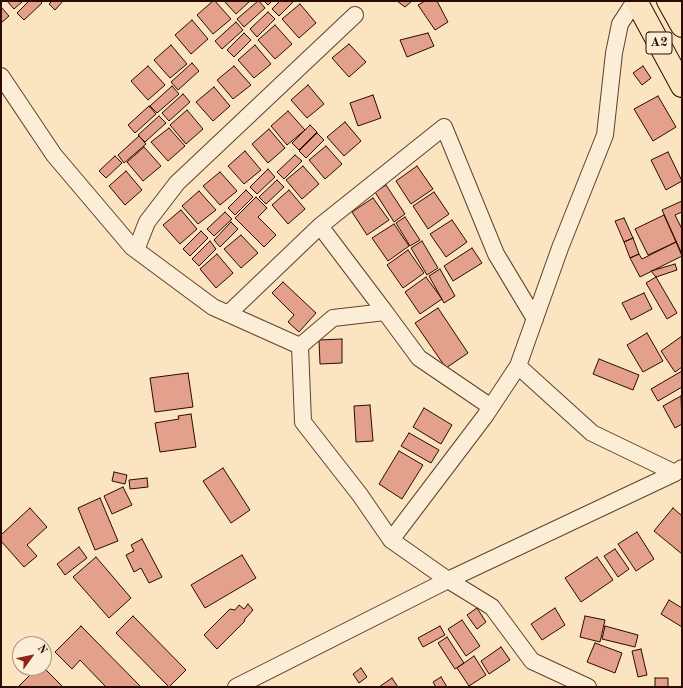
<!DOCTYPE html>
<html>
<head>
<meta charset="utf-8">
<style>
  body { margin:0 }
  #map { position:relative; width:683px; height:688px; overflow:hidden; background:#fbe4c0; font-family:"Old Standard TT",serif }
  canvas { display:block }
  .frame { position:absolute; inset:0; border:2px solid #2b0b00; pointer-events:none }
  .north { position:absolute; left:12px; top:636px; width:40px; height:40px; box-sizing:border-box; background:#fcedd6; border:1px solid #a89380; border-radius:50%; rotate:57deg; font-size:11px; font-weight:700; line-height:16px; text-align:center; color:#2b0b00 }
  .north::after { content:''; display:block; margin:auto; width:14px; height:18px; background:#8f2418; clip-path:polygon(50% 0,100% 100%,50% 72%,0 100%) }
</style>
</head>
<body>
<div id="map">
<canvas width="683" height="688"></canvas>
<div class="frame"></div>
<div class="north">N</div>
</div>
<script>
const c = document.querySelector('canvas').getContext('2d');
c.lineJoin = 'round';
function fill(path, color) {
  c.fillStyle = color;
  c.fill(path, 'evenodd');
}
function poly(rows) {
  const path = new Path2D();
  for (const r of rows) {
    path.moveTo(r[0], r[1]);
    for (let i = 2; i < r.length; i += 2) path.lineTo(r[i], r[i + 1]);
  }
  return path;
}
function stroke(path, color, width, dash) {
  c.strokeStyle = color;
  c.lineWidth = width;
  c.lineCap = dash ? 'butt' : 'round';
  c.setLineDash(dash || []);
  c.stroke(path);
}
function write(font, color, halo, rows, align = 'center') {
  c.font = font + ' "Old Standard TT",serif';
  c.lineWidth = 4;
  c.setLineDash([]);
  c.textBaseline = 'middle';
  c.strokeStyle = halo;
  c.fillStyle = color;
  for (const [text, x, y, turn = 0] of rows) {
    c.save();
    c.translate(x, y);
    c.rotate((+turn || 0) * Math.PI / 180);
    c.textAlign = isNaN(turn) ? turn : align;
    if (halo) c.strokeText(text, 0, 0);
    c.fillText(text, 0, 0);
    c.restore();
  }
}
const building = poly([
  [7,1,23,1,14,9,7,1],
  [29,1,40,1,42,3,24,20,17,13,29,1],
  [52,1,63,1,55,10,49,4,52,1],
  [213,1,215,1,231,19,213,34,197,15,213,1],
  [224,1,250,1,236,14,224,1],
  [258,1,259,1,265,8,244,27,237,19,258,1],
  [264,1,272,1,268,5,264,1],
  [280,1,294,1,279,16,272,9,280,1],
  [397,1,412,1,405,7,397,1],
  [425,1,437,1,448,22,435,30,418,5,425,1],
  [300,4,316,23,299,38,282,19,300,4],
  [1,7,9,16,1,23,1,7],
  [268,12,275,19,257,37,250,29,268,12],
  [192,20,208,39,191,54,175,35,192,20],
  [236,22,243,30,222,49,215,41,236,22],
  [275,25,292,44,275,59,258,40,275,25],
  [244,33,251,40,234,57,227,50,244,33],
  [428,33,434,46,407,57,400,40,428,33],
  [349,44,366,62,349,77,332,58,349,44],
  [171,45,187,64,170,78,154,60,171,45],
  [255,45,271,64,254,78,238,60,255,45],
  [192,63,199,71,178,90,171,82,192,63],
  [148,66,165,85,148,100,131,81,148,66],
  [234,66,251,85,233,99,217,80,234,66],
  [643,66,651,78,642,85,633,73,643,66],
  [308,85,324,104,307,118,291,100,308,85],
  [172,86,179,94,157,113,150,106,172,86],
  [214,87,230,106,213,121,196,102,214,87],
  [183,94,190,102,169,121,162,113,183,94],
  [373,95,381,118,358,126,350,103,373,95],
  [658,96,676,127,653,141,634,109,658,96],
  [149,106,156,114,135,133,128,125,149,106],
  [187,110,203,129,186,144,170,125,187,110],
  [288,111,305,130,287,145,271,126,288,111],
  [159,116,166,123,145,142,138,135,159,116],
  [345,122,361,141,344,156,327,137,345,122],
  [310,125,317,132,299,150,292,143,310,125],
  [169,128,185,146,168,161,151,142,169,128],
  [269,129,285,148,268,163,252,144,269,129],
  [317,133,324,140,306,158,299,151,317,133],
  [139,136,146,144,124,163,118,155,139,136],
  [326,146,342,164,325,179,309,160,326,146],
  [144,147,161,166,143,181,127,162,144,147],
  [245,151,261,170,244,184,228,166,245,151],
  [668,152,682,181,666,190,651,160,668,152],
  [295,155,302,161,284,179,277,172,295,155],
  [115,156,122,163,106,178,99,171,115,156],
  [303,166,319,184,302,199,286,180,303,166],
  [417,166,433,189,411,204,396,181,417,166],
  [268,169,275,177,257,194,250,187,268,169],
  [126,171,142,190,125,205,109,186,126,171],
  [220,172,237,191,220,205,203,186,220,172],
  [277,180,284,187,266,204,259,197,277,180],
  [386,185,405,214,394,222,375,192,386,185],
  [246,190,253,197,235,215,228,208,246,190],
  [289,190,305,209,288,224,272,205,289,190],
  [199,191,216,210,198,224,182,206,199,191],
  [434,192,449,214,428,229,413,206,434,192],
  [256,197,267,208,258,217,276,235,264,247,235,218,256,197],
  [373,198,389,220,367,235,352,212,373,198],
  [682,201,682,212,675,215,682,229,682,254,662,210,682,201],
  [181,210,197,229,180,244,163,225,181,210],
  [225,212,232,219,214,236,207,229,225,212],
  [664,215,676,242,648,255,635,229,664,215],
  [405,217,420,240,410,246,396,223,405,217],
  [624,218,633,238,624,242,615,221,624,218],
  [452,220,467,242,446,257,430,234,452,220],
  [231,222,238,229,220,247,214,240,231,222],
  [394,224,409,246,388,261,372,238,394,224],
  [201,231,208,238,190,256,183,249,201,231],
  [241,235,258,253,241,268,224,249,241,235],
  [633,238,639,254,630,258,624,242,633,238],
  [210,241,216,249,199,266,192,259,210,241],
  [422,241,438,268,427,275,411,248,422,241],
  [676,242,682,256,640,277,630,258,639,254,642,259,676,242],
  [472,248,482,263,453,281,444,266,472,248],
  [408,250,424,273,403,288,387,265,408,250],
  [217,254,233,273,216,288,200,269,217,254],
  [675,264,677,270,656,277,651,271,675,264],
  [440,269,455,296,444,303,429,276,440,269],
  [426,277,442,299,420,314,405,292,426,277],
  [656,277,677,313,667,319,646,283,656,277],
  [283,282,316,313,299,332,288,322,294,315,272,293,283,282],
  [644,293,652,309,631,320,622,303,644,293],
  [438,308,468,353,446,368,415,323,438,308],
  [647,333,663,361,643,372,627,345,647,333],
  [682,336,682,367,675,372,661,351,682,336],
  [342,339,342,363,320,364,319,340,342,339],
  [599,359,639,375,633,390,593,374,599,359],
  [682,371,682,387,658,401,651,389,682,371],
  [188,373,193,407,155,412,150,378,188,373],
  [681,396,682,424,675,428,663,406,681,396],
  [370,405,373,441,356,442,354,406,370,405],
  [424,408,452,425,441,444,413,427,424,408],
  [191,414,196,447,160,452,155,423,179,419,178,416,191,414],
  [409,433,439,450,431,463,401,446,409,433],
  [399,451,423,465,402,499,379,484,399,451],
  [223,468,250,510,231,523,203,481,223,468],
  [114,472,127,475,125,484,112,481,114,472],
  [147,478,148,487,130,489,129,480,147,478],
  [123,487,132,505,112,514,104,496,123,487],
  [100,498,118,541,95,550,78,508,100,498],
  [30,508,47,527,27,545,37,556,24,567,1,541,1,535,30,508],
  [673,508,682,516,682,554,654,531,673,508],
  [637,532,654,559,636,571,618,544,637,532],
  [142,539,162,577,149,583,141,568,134,572,126,555,134,551,131,545,142,539],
  [79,547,87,558,65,575,57,564,79,547],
  [615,549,629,569,618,577,604,556,615,549],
  [242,555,256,578,205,608,191,585,242,555],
  [96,557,131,598,109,618,73,577,96,557],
  [597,557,613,580,581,602,565,578,597,557],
  [669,600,682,608,682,627,661,614,669,600],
  [248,604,253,610,245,619,244,622,217,649,204,635,230,609,235,610,239,605,244,609,248,604],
  [477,608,486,622,477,629,467,615,477,608],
  [555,608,565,625,542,640,531,624,555,608],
  [133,616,186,670,169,687,116,633,133,616],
  [585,616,605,620,600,642,580,637,585,616],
  [462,620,480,646,466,656,448,629,462,620],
  [81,626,141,687,106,687,80,660,72,669,55,652,81,626],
  [440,626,445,635,423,647,418,638,440,626],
  [605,626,638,635,635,647,602,639,605,626],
  [447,637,464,663,455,669,438,643,447,637],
  [595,643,622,653,615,673,587,662,595,643],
  [501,647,510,660,489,674,481,661,501,647],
  [641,649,647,675,638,677,632,651,641,649],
  [474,656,486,675,469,686,457,668,474,656],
  [37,668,44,668,63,687,18,687,37,668],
  [361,668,367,677,359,683,353,674,361,668],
  [441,677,447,687,436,687,433,682,441,677],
  [392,678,398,687,379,687,392,678],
  [655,678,668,678,668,687,655,687,655,678]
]);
fill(building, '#e3a08a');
stroke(building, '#2b0b00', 1);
const street = poly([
  [1,76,54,155,132,247,213,307,300,346,303,422,360,495,391,540,448,580,492,607,532,661,588,687],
  [320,226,444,127,496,254,535,319],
  [136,250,147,222,177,183,355,15],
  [228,314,320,226,385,312],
  [300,346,333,318,385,312,419,358,491,407],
  [518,366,592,433,675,473],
  [391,540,485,416,518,366,560,248,605,135,614,53,620,24,635,1],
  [236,687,448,580,675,473,682,468]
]);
const highway = poly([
  [636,1,682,86],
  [668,1,682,26]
]);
stroke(street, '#5f4130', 18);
stroke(highway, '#2b0b00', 24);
stroke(street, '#fcedd6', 16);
stroke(highway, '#fbe4c0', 22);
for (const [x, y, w] of [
  [659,43,26]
]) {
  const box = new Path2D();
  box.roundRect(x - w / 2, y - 11, w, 22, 3);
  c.fillStyle = '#fcedd6';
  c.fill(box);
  stroke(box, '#2b0b00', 1);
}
write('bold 13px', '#2b0b00', null, [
  ["A2",659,43]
]);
</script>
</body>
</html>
